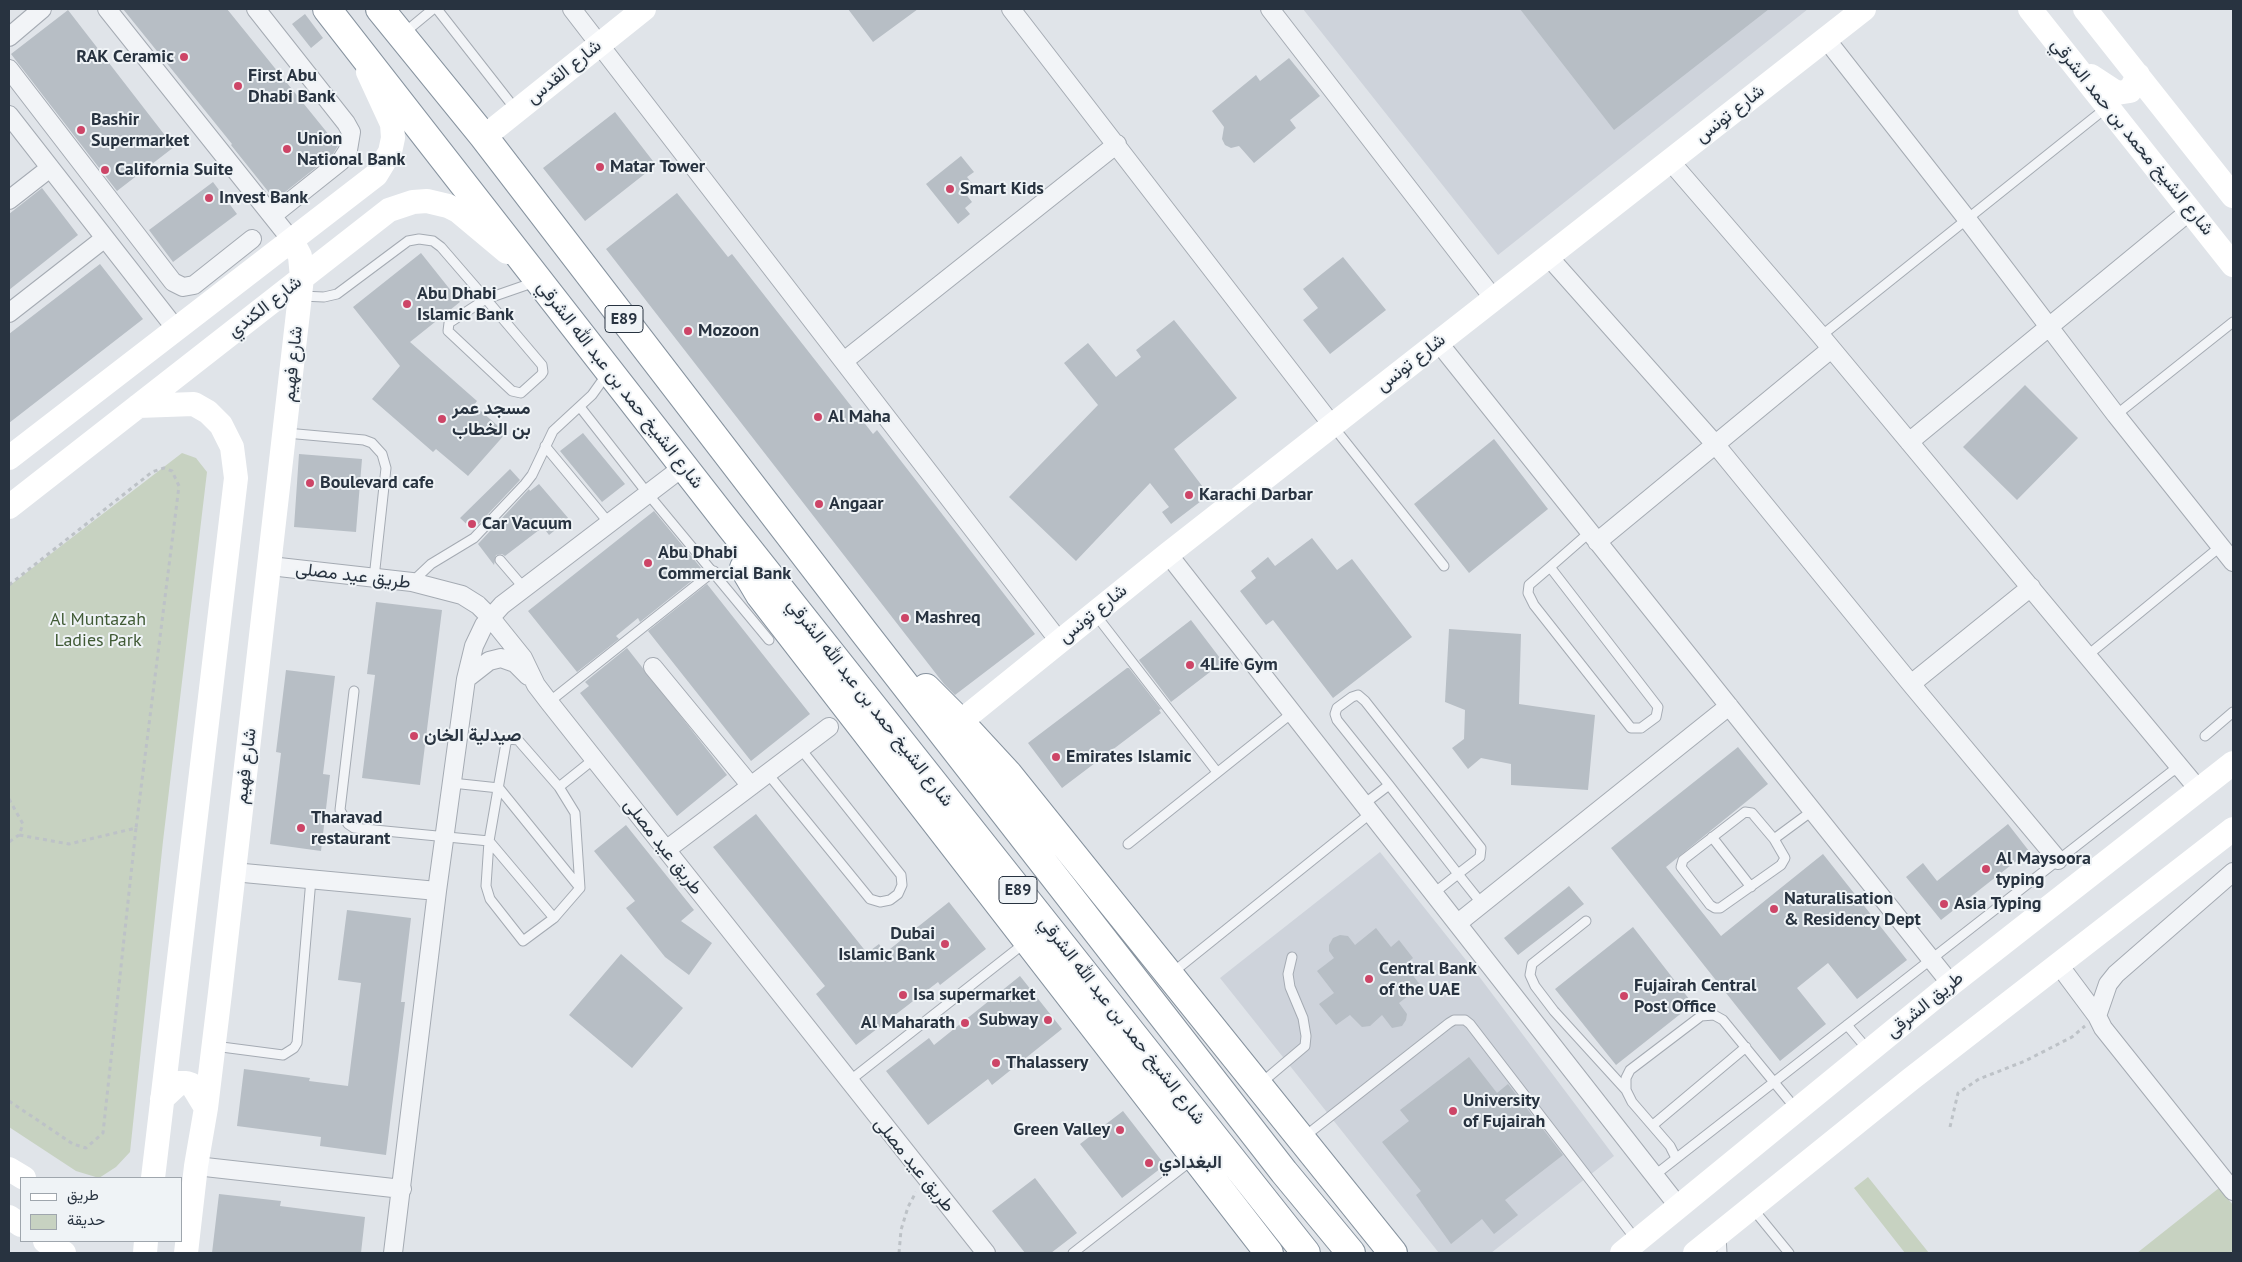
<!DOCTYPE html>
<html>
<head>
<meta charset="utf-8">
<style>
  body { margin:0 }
  #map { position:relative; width:2242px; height:1262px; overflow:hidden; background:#e0e4e9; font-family:"PT Sans",Vazirmatn,sans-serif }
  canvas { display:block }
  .frame { position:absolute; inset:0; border:10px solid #283340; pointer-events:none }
  .legend { position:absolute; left:20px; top:1177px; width:162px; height:65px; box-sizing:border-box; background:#eff3f6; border:1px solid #9fa6ad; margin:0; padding:6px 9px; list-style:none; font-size:15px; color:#283340 }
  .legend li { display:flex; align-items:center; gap:10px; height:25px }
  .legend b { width:25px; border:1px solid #9fa6ad }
</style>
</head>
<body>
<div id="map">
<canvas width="2242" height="1262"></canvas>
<div class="frame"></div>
<ul class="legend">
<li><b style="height:6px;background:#fff"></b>طريق</li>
<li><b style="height:14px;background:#c7d2c1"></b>حديقة</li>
</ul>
</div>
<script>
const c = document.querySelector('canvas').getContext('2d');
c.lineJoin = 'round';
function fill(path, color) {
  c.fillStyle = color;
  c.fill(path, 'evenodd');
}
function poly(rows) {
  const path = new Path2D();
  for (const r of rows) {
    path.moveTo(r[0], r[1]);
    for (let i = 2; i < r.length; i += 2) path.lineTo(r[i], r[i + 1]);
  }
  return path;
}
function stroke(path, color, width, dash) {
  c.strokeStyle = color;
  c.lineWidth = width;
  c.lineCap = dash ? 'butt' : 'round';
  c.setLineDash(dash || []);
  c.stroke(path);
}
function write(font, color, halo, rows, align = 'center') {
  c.font = font + ' "PT Sans",Vazirmatn,sans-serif';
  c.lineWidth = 4;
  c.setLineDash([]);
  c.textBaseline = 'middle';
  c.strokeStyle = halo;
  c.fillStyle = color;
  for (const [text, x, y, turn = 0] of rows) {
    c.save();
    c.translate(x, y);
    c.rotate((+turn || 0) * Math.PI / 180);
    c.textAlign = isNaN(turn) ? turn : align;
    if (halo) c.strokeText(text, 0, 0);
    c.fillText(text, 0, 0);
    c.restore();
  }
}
fill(poly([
  [1303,9,1808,9,1498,255],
  [1380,852,1481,979,1614,1156,1491,1253,1439,1253,1220,978]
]), '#ced3db');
fill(poly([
  [182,453,196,458,207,472,163,841,130,1152,116,1167,99,1178,76,1171,9,1127,9,586],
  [1868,1177,1929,1253,1905,1253,1854,1188],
  [2219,1188,2233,1205,2233,1253,2137,1253]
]), '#c7d2c1');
fill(poly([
  [123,9,227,9,338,146,333,154,275,200,231,145,232,144],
  [848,9,918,9,873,42],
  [1520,9,1769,9,1614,130],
  [68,10,174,147,117,191,11,54],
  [305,14,323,38,311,48,292,24],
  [1289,58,1320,96,1290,120,1296,128,1254,163,1239,146,1231,148,1225,145,1222,139,1224,127,1212,111,1256,75,1260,81],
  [615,112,656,165,585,221,543,168],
  [961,156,974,172,967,177,974,186,965,193,972,202,965,208,970,214,958,224,926,184],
  [213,182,237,214,173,262,149,230],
  [42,188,78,235,9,290,9,214],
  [677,193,728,257,732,254,873,434,877,430,1035,634,955,695,944,684,606,249],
  [421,253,460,302,410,342,477,401,474,405,506,433,468,476,436,449,433,452,372,399,400,366,353,307],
  [1343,257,1386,310,1330,354,1303,320,1318,308,1303,289],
  [100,264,143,319,9,423,9,334],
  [1174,320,1237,398,1174,449,1209,495,1171,524,1162,512,1169,507,1150,483,1076,561,1009,497,1098,405,1064,363,1088,343,1116,377,1141,357,1136,350],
  [2025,385,2078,438,2017,500,1963,447],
  [583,433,625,484,602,502,560,451],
  [1494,439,1548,509,1469,573,1414,504],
  [299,454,362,459,356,532,294,527],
  [510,469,520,480,473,530,460,518],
  [539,484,569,519,549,535,543,527,505,556,502,554,496,555,494,565,478,544,529,489,530,491],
  [654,511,701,568,697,572,699,575,640,622,638,618,616,636,619,639,577,672,528,611],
  [1312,538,1337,570,1352,559,1412,637,1333,698,1273,620,1266,625,1240,591,1256,578,1251,571,1268,557,1275,566],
  [707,584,810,714,751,761,648,631],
  [376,602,442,610,420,785,362,778,375,675,367,674],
  [1191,620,1223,662,1171,702,1139,660],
  [1449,629,1521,634,1519,704,1595,715,1588,790,1511,785,1511,764,1481,758,1468,769,1452,748,1464,739,1465,710,1445,702],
  [627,648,727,775,677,816,580,693,589,686,585,682],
  [1127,668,1129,668,1161,709,1159,710,1161,713,1062,788,1028,743],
  [286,670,335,676,323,774,330,775,321,851,270,844,281,753,276,752],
  [1738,747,1768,784,1666,867,1721,936,1823,854,1907,960,1857,999,1828,963,1797,988,1826,1024,1780,1061,1611,848],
  [756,814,867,953,879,944,885,953,949,902,986,949,940,985,938,982,856,1045,816,994,825,986,713,847],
  [2008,824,2029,851,1941,920,1906,877,1923,863,1937,881],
  [626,825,694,910,681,921,712,943,689,975,665,957,626,908,635,901,594,851],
  [1569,886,1584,904,1518,955,1504,938],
  [347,910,411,918,401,1002,405,1002,386,1155,320,1146,321,1137,237,1126,244,1069,310,1078,309,1081,348,1086,361,983,338,980],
  [1633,927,1693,1004,1616,1065,1555,989],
  [1376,928,1391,947,1399,940,1413,958,1405,965,1421,986,1399,1003,1407,1014,1406,1020,1402,1026,1392,1028,1382,1015,1370,1026,1362,1027,1350,1015,1336,1025,1319,1004,1334,993,1317,971,1334,958,1329,951,1329,945,1333,938,1340,935,1348,936,1355,945],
  [621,954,683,1008,632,1068,569,1015],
  [1020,976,1062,1029,992,1085,988,1079,928,1125,886,1071,929,1038,934,1045],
  [1469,1057,1497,1093,1508,1084,1563,1155,1505,1200,1518,1215,1494,1234,1482,1219,1451,1244,1416,1195,1421,1191,1382,1142,1409,1121,1400,1110],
  [1123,1111,1165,1165,1122,1198,1080,1144],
  [1035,1178,1077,1233,1051,1253,1025,1253,992,1211],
  [219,1194,281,1201,280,1206,365,1217,361,1253,212,1253]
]), '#b7bec5');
const lane = poly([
  [437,9,516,110],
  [404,33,433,9],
  [301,296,324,297,337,294,408,241,419,239,433,241,441,247,486,299,535,282],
  [486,299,542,365,543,372,541,375,521,393,512,391,448,331,449,323,486,299],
  [1821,336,2106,108],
  [580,407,648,494,769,640],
  [2116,415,2233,322],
  [1332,425,1444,566],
  [286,433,364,440,372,443,382,454,386,468,374,578],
  [545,446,609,523],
  [500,560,524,588],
  [1550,567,1658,707,1656,717,1641,728,1631,728,1534,605,1528,593,1529,585,1550,567,1590,532],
  [412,582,431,564,474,538,525,484,532,475,553,431,592,395,607,374],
  [1095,614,1217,772],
  [2088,655,2221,546],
  [354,691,340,810,348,824,354,828,489,841,554,918],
  [549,702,714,571],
  [2205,736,2233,712],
  [509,739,518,740,559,787,575,813,580,888,554,918,523,941,490,899,486,886,489,841,506,743,509,739],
  [768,774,870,899,880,902,890,900,898,894,902,885,901,875,800,748],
  [452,783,499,788,580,888],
  [559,787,594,759],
  [1364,804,1389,785],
  [1712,837,1751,887],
  [1774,839,1785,858,1781,865,1720,908,1715,908,1710,905,1681,867,1683,860,1745,812,1752,813,1774,839,1812,811],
  [1128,844,1292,713],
  [1434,893,1458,874,1480,857,1481,848,1365,701,1358,695,1352,697,1337,708,1335,714,1337,720,1389,785,1458,874,1482,904],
  [1586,921,1532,964,1530,975,1535,986,1554,1011,1626,1090],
  [1172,973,1371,813],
  [1847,1025,1868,1050],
  [214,1046,283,1055,294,1048,297,1043,311,879],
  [848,1082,1026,942],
  [1260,1084,1305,1046,1306,1036,1303,1018,1290,987,1288,974,1292,957],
  [1653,1125,1746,1047],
  [1304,1137,1449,1023,1454,1020,1465,1020,1470,1024,1637,1241],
  [1676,1158,1670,1146,1632,1102,1626,1090,1626,1078,1630,1070,1701,1016,1714,1015,1723,1020,1796,1109],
  [1655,1175,2171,772,2181,767],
  [1753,1209,1789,1253],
  [1721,1236,1722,1253],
  [1073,1253,1192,1160]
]);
const street = poly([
  [107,9,292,241],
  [256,9,346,123,351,132,348,150,341,161,272,216],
  [572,9,1059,641],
  [1011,9,1332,425],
  [1270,9,1494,299],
  [9,37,42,9],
  [1826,39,1967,219,2116,415,2233,562],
  [9,69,173,282,183,287,194,285,252,239],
  [9,115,176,329],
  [1670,161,1821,336,2199,790],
  [9,200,50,168],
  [1548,256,1715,444,1911,684,2058,860],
  [9,313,105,238],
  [1438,342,1951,984],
  [844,361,1117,144],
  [1909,442,2191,210],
  [1597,542,1831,349],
  [1168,554,1679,1207],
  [270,566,412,582,462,595,478,605,490,617,523,658,536,685,549,702,986,1253],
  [653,667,751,786],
  [466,679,489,661,501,658,515,663,528,676],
  [1911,684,2031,587],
  [666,850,829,727],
  [233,872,437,891],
  [2233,872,2116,974,2108,984,2097,1016,2103,1028,2233,1191],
  [1458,923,1729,706],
  [2059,965,2097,1016],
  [196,1166,402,1189],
  [393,1253,437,891,466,679,474,646,484,625,502,605,683,467]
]);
const highway = poly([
  [327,9,730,526,1306,1253],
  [380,9,484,137,864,632,1284,1172,1351,1253],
  [744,568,760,595,1269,1253],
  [926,688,960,722,1008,774,1393,1253]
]);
stroke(lane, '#a5abb3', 11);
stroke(street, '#a5abb3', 20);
stroke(highway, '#87939f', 30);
stroke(poly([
  [9,585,152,472,164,468,172,471,179,486,136,828,69,844,19,835],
  [9,799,23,824,19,835,9,842],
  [9,1101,73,1144,86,1148,103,1133,136,828],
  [1950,1127,1958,1093,1979,1079,2025,1061,2072,1037,2085,1026],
  [899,1253,901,1230,908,1207,916,1192]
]), '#bdc2c7', 3, [4, 4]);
stroke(lane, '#f2f4f7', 9);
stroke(street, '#f2f4f7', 18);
stroke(poly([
  [2030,9,2233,265],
  [2085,9,2233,196],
  [2091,76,2117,93,2130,91,2138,75],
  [484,137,644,9],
  [138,406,194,404,208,412,221,425,232,447,236,478,153,1178],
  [9,458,376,175,390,152,393,138,392,124,368,72],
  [9,507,389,210,413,202,427,201,448,206,458,211,507,252],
  [960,722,1168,554,1864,9],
  [162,1099,179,1083,186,1083,192,1085,206,1108],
  [9,1169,24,1178],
  [9,1217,21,1225],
  [45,1241,64,1253],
  [145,1253,146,1241],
  [186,1253,196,1166,206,1108,220,993,302,278,300,256,292,241],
  [1622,1253,1951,984,2233,763],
  [1695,1253,1911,1079,2233,829]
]), '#fff', 24);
stroke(highway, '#fff', 28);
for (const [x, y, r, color] of [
  [184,57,5,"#cd4567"],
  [238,86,5,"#cd4567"],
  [81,130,5,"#cd4567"],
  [287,149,5,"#cd4567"],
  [600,167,5,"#cd4567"],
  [105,170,5,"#cd4567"],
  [950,189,5,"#cd4567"],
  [209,198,5,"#cd4567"],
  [407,304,5,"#cd4567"],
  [688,331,5,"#cd4567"],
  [818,417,5,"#cd4567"],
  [442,419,5,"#cd4567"],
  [310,483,5,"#cd4567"],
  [1189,495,5,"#cd4567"],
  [819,504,5,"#cd4567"],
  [472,524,5,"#cd4567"],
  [648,563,5,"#cd4567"],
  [905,618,5,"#cd4567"],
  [1190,665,5,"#cd4567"],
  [414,736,5,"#cd4567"],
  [1056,757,5,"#cd4567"],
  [301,828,5,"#cd4567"],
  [1986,869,5,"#cd4567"],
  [1944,904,5,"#cd4567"],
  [1774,909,5,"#cd4567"],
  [945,944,5,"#cd4567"],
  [1369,979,5,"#cd4567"],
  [903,995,5,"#cd4567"],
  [1624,996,5,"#cd4567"],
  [1048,1020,5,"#cd4567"],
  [965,1023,5,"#cd4567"],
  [996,1063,5,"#cd4567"],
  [1453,1111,5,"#cd4567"],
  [1120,1130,5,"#cd4567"],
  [1149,1163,5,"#cd4567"]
]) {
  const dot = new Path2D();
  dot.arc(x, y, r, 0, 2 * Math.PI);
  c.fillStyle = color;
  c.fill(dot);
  stroke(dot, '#eff3f6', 2);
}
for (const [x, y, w] of [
  [624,319,38],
  [1018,890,38]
]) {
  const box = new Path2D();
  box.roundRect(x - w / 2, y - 13.5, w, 27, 4);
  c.fillStyle = '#eff3f6';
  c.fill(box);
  stroke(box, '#283340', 1);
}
write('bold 16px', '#283340', null, [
  ["E89",624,319],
  ["E89",1018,890]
]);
write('bold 18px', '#283340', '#eff3f6', [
  ["RAK Ceramic",174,57,"right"],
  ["First Abu",248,76],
  ["Dhabi Bank",248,97],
  ["Bashir",91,120],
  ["Supermarket",91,141],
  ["Union",297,139],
  ["National Bank",297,160],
  ["Matar Tower",610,167],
  ["California Suite",115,170],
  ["Smart Kids",960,189],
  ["Invest Bank",219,198],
  ["Abu Dhabi",417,294],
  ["Islamic Bank",417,315],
  ["Mozoon",698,331],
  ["مسجد عمر",452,409],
  ["بن الخطاب",452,430],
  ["Al Maha",828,417],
  ["Boulevard cafe",320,483],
  ["Karachi Darbar",1199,495],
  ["Angaar",829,504],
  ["Car Vacuum",482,524],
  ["Abu Dhabi",658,553],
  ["Commercial Bank",658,574],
  ["Mashreq",915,618],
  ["4Life Gym",1200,665],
  ["صيدلية الخان",424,736],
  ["Emirates Islamic",1066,757],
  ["Tharavad",311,818],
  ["restaurant",311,839],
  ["Al Maysoora",1996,859],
  ["typing",1996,880],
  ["Naturalisation",1784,899],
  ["& Residency Dept",1784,920],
  ["Asia Typing",1954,904],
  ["Dubai",935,934,"right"],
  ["Islamic Bank",935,955,"right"],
  ["Central Bank",1379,969],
  ["of the UAE",1379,990],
  ["Fujairah Central",1634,986],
  ["Post Office",1634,1007],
  ["Isa supermarket",913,995],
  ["Subway",1038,1020,"right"],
  ["Al Maharath",955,1023,"right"],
  ["Thalassery",1006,1063],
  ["University",1463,1101],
  ["of Fujairah",1463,1122],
  ["Green Valley",1110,1130,"right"],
  ["البغدادي",1159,1163]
], 'left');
write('18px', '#283340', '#eff3f6', [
  ["شارع القدس",564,72,-39],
  ["شارع تونس",1730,114,-38],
  ["شارع الشيخ محمد بن حمد الشرقي",2132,137,51],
  ["شارع الكندي",265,307,-38],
  ["شارع تونس",1411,363,-38],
  ["شارع فهيم",293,364,-84],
  ["شارع الشيخ حمد بن عبد الله الشرقي",620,385,52],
  ["طريق عيد مصلى",353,576,7],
  ["شارع تونس",1093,614,-39],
  ["شارع الشيخ حمد بن عبد الله الشرقي",870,703,52],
  ["شارع فهيم",246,766,-83],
  ["طريق عيد مصلى",663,847,52],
  ["طريق الشرقى",1925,1005,-39],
  ["شارع الشيخ حمد بن عبد الله الشرقي",1122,1021,52],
  ["طريق عيد مصلى",914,1165,51]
]);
write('18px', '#415b36', '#eff3f6', [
  ["Al Muntazah",98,620],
  ["Ladies Park",98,641]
]);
</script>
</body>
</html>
